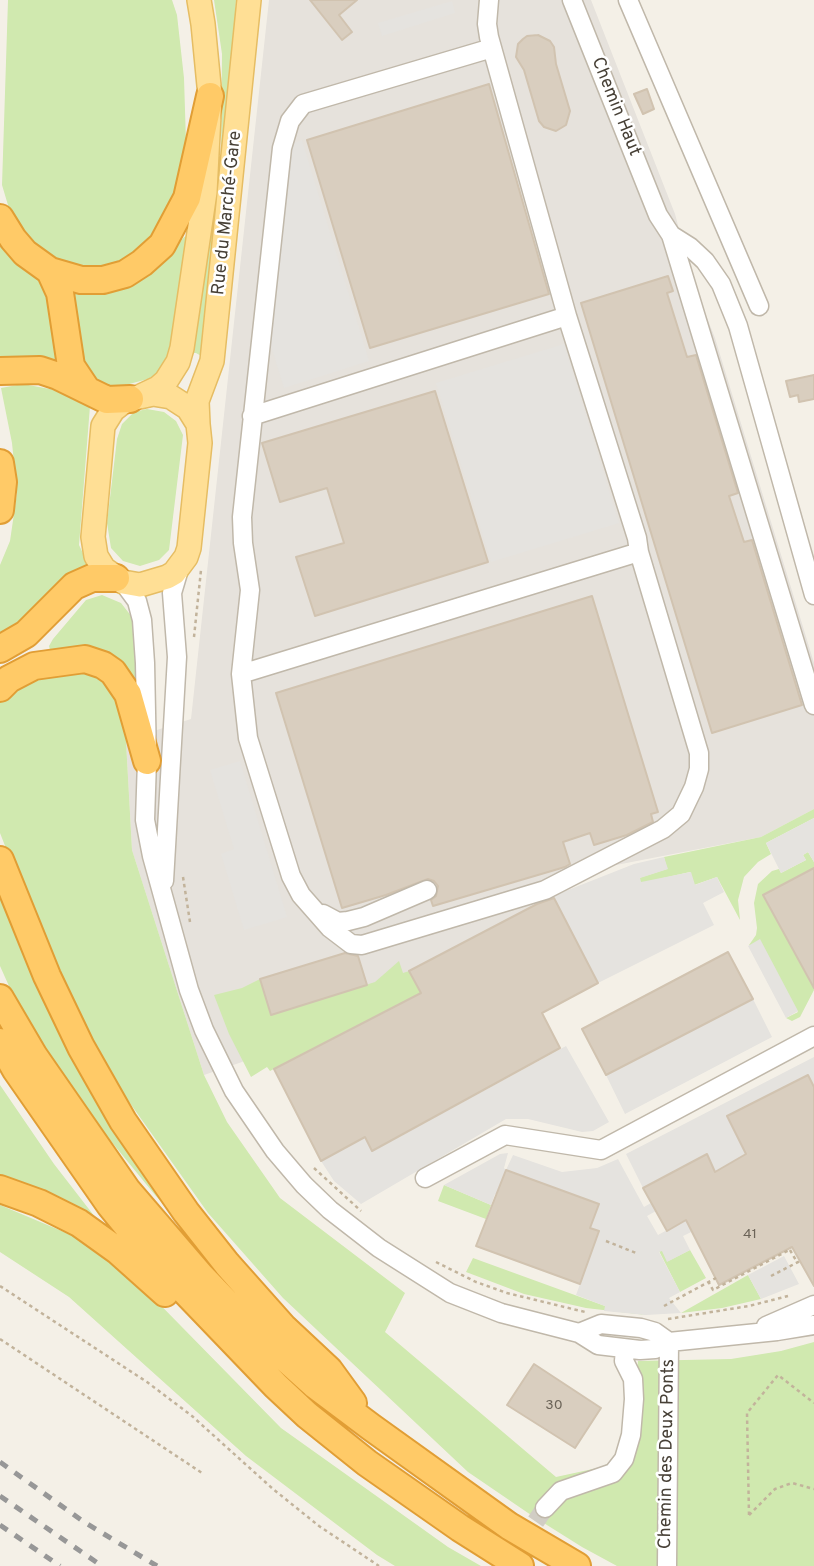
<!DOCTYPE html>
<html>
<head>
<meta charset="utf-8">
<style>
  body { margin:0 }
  canvas { display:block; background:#f4f0e7 }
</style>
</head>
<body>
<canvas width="814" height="1566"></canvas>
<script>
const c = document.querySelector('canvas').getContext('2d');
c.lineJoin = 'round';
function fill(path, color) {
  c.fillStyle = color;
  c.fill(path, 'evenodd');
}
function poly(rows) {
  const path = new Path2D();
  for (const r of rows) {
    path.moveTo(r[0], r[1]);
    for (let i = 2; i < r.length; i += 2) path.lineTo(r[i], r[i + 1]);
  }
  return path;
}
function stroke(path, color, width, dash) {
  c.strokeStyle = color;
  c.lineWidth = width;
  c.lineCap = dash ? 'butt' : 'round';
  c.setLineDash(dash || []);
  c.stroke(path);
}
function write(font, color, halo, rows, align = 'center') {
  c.font = font + ' Overpass,sans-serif';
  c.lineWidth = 5;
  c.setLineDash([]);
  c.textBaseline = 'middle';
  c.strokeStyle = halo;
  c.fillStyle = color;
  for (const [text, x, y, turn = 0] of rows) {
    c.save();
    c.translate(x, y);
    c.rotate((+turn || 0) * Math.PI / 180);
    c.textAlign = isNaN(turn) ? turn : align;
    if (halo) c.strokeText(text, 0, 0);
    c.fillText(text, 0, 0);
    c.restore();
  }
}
fill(poly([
  [269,0,591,0,675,214,694,285,715,338,814,663,814,809,761,837,611,866,409,971,242,1062,204,1075,132,850,126,740,191,719]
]), '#e6e2dc');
fill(poly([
  [8,0,172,0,177,15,184,78,186,142,174,203,158,232,133,255,101,268,69,266,38,250,13,222,2,185],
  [214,0,236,0,230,110,203,357,196,353,190,353,206,249,215,208,221,164,222,54],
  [187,236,171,348,165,362,158,373,148,379,118,387,104,387,84,373,68,287,174,250,184,237],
  [0,239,51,292,63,364,29,357,0,357],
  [23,384,55,390,90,406,79,545,90,568,0,638,0,565,10,541,17,493,12,443,1,388],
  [147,409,164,412,176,421,183,435,169,550,159,560,140,566,123,561,111,548,107,523,117,439,122,424,134,412],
  [102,595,121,603,132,617,137,662,136,686,54,654,50,650,49,646,53,639,86,600],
  [83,667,101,674,124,705,132,850,204,1075,227,1122,280,1198,405,1293,385,1332,556,1477,602,1467,612,1461,618,1453,636,1385,638,1361,731,1359,781,1351,814,1342,814,1566,617,1566,582,1547,531,1515,468,1472,283,1298,208,1213,105,1068,37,927,0,833,0,697,24,677],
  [814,809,814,818,766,843,771,854,758,862,744,877,738,900,740,920,717,877,694,885,690,872,641,883,639,878,667,869,664,857,761,837],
  [808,852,814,862,814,990,800,1017,792,1021,786,1018,798,1012,749,945,756,935,757,928,754,903,758,884,772,871,779,869,781,873,806,860,803,855],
  [0,884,199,1243,155,1195,83,1107,13,995,0,966],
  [399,961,403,973,409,971,421,993,270,1071,267,1067,251,1077,229,1034,214,995,242,988,260,979,271,1015,375,982],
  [0,1085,54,1164,102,1226,0,1184],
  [444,1185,491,1205,486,1219,438,1201],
  [0,1205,76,1237,131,1275,281,1428,448,1547,481,1566,395,1566,377,1555,246,1456,69,1297,0,1252],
  [662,1250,668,1261,690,1250,706,1278,680,1292,659,1251],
  [473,1258,605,1306,646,1315,586,1308,524,1294,466,1272],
  [748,1275,761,1299,722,1308,681,1313]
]), '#d0e9af');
fill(poly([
  [452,1,455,13,382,36,378,23],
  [302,140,369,361,284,388,268,336,287,163,294,143],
  [564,344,619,523,491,562,436,383],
  [240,761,287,917,244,930,221,854,234,849,210,770],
  [814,818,814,862,808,852,803,855,806,860,781,873,766,843],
  [664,857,668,869,640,878,641,882,691,872,695,885,717,877,724,892,703,903,714,925,598,983,553,896,634,864],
  [760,939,798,1011,786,1018,748,946],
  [753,999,772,1037,625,1114,606,1075],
  [566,1046,609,1122,593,1131,582,1132,528,1119,506,1119,361,1204,334,1181,321,1161,365,1137,373,1151],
  [814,1057,814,1087,807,1075,727,1116,748,1158,728,1171,725,1166,715,1172,706,1154,643,1188,626,1154],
  [508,1153,504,1168,506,1170,513,1155,562,1172,597,1168,618,1159,644,1207,651,1203,656,1211,647,1216,658,1235,711,1206,718,1219,683,1236,690,1250,667,1262,662,1251,659,1252,680,1292,669,1298,681,1313,646,1315,604,1311,605,1306,576,1295,599,1232,590,1228,598,1204,506,1170,498,1194,495,1194,491,1205,444,1185,500,1154],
  [784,1256,799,1284,761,1299,748,1275]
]), '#e5e3df');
const building = poly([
  [310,0,357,0,339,15,352,32,342,40,310,0],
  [538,35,550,41,554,47,556,64,570,111,566,125,556,131,544,127,539,121,524,70,516,57,518,44,523,39,527,36,538,35],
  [489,84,549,294,370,348,307,140,489,84],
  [647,89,654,109,643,114,634,94,647,89],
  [668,276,673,291,667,293,687,357,696,355,738,493,729,496,744,542,752,540,802,705,712,733,581,303,668,276],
  [814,375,814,399,799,402,798,395,790,397,786,381,814,375],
  [435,391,488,562,315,616,296,557,344,543,327,488,280,502,262,443,435,391],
  [592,596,658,812,651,814,653,822,627,835,594,845,590,833,563,842,570,864,565,867,433,906,431,900,436,896,438,886,434,881,428,879,386,895,342,908,276,693,592,596],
  [814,868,814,988,763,895,814,868],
  [554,898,598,983,542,1013,560,1048,372,1151,365,1137,321,1161,274,1069,421,993,409,971,537,904,554,898],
  [728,952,753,999,606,1075,582,1029,728,952],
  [345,953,358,956,367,985,271,1015,260,979,345,953],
  [808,1075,814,1087,814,1286,792,1247,719,1285,686,1220,667,1231,643,1188,707,1154,715,1172,746,1154,727,1116,808,1075],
  [506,1170,599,1204,590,1228,599,1231,580,1284,476,1246,506,1170],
  [534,1364,601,1408,575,1448,507,1405,534,1364]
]);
fill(building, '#d9cebf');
stroke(building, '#d1c3b0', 2);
stroke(poly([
  [505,1566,545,1508]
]), '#d1cdc4', 18, [18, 9]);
const minor = poly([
  [572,0,658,215,671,235,814,705],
  [628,0,759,306],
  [492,48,303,104,290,121,282,148,242,517,243,543,250,590,241,674,248,738,291,876,301,895,330,928,351,944,362,945,545,890,663,829,681,814,694,787,699,769,699,753,639,552],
  [671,235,690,247,705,261,721,284,738,326,814,595],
  [252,416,567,316,489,37,487,24,489,0],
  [123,582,137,601,142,620,145,663,147,761,145,820,152,856,189,990,204,1030,234,1091,275,1151,304,1185,330,1210,379,1248,450,1293,501,1313,579,1333,598,1345,640,1350,655,1349,669,1342,777,1331,814,1325],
  [241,674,639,552,637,538,567,316],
  [164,881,177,657,172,593,180,566],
  [323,914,338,922,348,921,364,917,427,890],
  [425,1178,505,1135,601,1150,814,1036],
  [766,1326,814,1305],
  [579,1333,601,1324,641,1328,655,1332,669,1342],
  [545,1508,561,1491,613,1473,624,1459,631,1435,634,1399,633,1379,624,1361,625,1349],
  [667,1565,669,1342]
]);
const major = poly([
  [153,394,171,397,188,408,198,424,200,443,189,548,186,557,174,573,167,577,140,585,123,582,104,569,96,556,93,537,103,426,113,410,122,403,130,399,153,394],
  [141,396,158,388,166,381,178,362,182,348,205,192,210,96,203,24,199,0],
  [198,424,197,401,212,361,249,0]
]);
const highway = poly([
  [0,218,13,239,25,253,50,271,81,280,103,280,125,274,142,263,162,245,187,198,210,96],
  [50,271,60,293,71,366,87,390],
  [0,371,40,370,58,376,107,400,130,399],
  [0,463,3,482,0,510],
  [0,649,26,634,74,586,92,578,116,578],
  [0,688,9,679,34,666,85,659,103,665,113,672,128,694,147,761],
  [0,860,47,976,81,1047,123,1121,186,1212,227,1264,283,1327,329,1370,353,1403],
  [0,998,34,1056,127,1190,200,1275,245,1322,315,1385,371,1427,509,1526,577,1566],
  [0,1042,16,1070,110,1205,154,1259,276,1386,307,1415,367,1463,460,1528,520,1566],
  [0,1189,39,1203,79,1223,118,1251,165,1293]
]);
stroke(minor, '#c0b8aa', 21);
stroke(major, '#e6bd63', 26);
stroke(highway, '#e19e35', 30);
stroke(poly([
  [194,637,201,570],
  [183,877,190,922],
  [314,1168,361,1211],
  [606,1241,636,1253],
  [790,1250,797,1262],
  [436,1262,476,1282,507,1293,585,1312],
  [771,1276,800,1261],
  [708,1281,713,1290,789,1250],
  [0,1286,147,1382,192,1416,273,1489,319,1526,379,1566],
  [664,1306,716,1278],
  [668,1319,749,1306,788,1296],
  [0,1339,202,1473],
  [749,1515,747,1413,778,1375,814,1403],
  [749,1515,775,1489,792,1483,814,1489]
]), '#c2b39b', 2.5, [3.5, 3.5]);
stroke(minor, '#fff', 18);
stroke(major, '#ffdf95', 23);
stroke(highway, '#ffca67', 26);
stroke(poly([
  [0,1462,84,1522,157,1566],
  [0,1496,102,1566],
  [0,1525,60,1566]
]), '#979797', 5, [9, 9]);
write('14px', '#6c6458', null, [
  ["41",750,1235],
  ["30",554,1406]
]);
write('18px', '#474036', '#fff', [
  ["Chemin Haut",615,107,68],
  ["Rue du Marché-Gare",228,213,-84],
  ["Chemin des Deux Ponts",668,1454,-89]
]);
</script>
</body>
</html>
